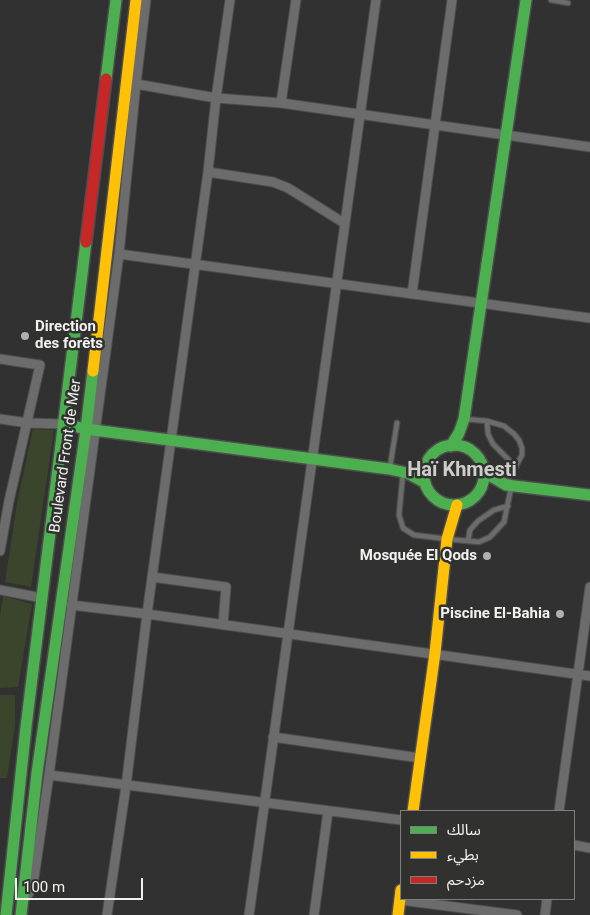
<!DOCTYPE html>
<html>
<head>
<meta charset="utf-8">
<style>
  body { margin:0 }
  #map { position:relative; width:590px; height:915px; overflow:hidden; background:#313131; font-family:Roboto,"Noto Sans Arabic",sans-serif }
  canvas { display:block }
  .legend { position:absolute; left:400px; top:810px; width:175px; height:90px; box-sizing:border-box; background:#313230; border:1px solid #7e7f7d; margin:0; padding:6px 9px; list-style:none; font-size:15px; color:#f2f3f1 }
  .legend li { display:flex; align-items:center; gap:10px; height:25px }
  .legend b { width:25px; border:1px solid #7e7f7d }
  .scale { position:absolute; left:15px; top:878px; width:128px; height:22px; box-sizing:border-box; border:2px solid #f2f3f1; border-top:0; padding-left:6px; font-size:15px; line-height:18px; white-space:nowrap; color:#f2f3f1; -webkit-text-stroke:4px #313230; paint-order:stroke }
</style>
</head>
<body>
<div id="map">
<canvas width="590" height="915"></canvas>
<ul class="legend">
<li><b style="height:6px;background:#4caf50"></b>سالك</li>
<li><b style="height:6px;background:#ffc107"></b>بطيء</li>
<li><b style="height:6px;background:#c62828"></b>مزدحم</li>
</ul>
<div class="scale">100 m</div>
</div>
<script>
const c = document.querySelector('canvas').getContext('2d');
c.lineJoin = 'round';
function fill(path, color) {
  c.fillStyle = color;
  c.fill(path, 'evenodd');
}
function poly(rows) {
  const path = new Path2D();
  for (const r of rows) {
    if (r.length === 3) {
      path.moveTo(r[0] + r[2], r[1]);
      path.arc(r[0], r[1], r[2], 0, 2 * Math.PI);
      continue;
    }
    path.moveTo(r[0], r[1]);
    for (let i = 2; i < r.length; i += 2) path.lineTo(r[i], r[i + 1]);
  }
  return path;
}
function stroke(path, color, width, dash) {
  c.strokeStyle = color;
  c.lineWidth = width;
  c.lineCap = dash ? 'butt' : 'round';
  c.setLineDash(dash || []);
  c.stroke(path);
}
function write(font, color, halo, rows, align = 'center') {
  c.font = font + ' Roboto,sans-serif';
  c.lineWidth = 5;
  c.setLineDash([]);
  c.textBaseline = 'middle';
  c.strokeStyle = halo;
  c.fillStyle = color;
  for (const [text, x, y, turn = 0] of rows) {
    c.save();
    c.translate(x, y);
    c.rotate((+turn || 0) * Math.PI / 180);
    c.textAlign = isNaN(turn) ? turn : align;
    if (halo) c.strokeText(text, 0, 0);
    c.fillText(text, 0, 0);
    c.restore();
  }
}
fill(poly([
  [33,429,54,430,31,587,5,582,17,503],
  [3,596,32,604,18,687,0,688,0,617],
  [0,695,15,695,15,725,7,778,0,778]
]), '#3b452c');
const lane = poly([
  [551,0,568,3],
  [465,419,487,421,504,426,514,434,519,440,522,448,522,455,507,482],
  [487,421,488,434,493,444,516,467],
  [390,467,397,423],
  [403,473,399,515,403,528,414,535,447,539,479,542,490,537,504,522,511,488],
  [468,541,470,530,478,521,494,510,508,506]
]);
const street = poly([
  [136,84,216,98,281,103,590,147],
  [281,103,296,0],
  [208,172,273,182,288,188,344,223],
  [119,254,590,318],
  [412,294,452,0],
  [0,359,40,365,9,501,0,551],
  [0,419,28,423,64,424],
  [152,577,226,587,223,625],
  [0,590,42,598],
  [71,605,147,614,590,676],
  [273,737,420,758],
  [49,775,401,820],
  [559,811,590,587],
  [574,845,590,848],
  [26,897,29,893,34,878,49,775,119,254,136,84,146,0],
  [400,900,517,915],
  [107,915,126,786,147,614,208,172,216,98,230,0],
  [249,915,376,0],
  [314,915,328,811],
  [545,915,547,899]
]);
const fast = poly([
  [106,79,116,0],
  [64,424,86,429,389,469,407,473,424,482],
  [454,475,30],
  [451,446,459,433,464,419,526,0],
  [484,472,506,485,590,495],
  [6,915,26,727,86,242],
  [21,915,37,773,86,429,93,371]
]);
const slow = poly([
  [93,371,136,0],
  [413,811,435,653,447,539,457,505],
  [398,915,401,890]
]);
const jam = poly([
  [86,242,106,79]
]);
stroke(lane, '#4d4d4d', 7);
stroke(street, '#4d4d4d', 11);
stroke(fast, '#4d4d4d', 14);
stroke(slow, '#4d4d4d', 14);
stroke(jam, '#4d4d4d', 14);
stroke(lane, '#6c6c6c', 4.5);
stroke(street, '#6c6c6c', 9);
stroke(fast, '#4caf50', 11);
stroke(slow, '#ffc107', 11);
stroke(jam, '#c62828', 11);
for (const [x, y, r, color] of [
  [25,336,5,"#aeafae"],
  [487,556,5,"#aeafae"],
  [560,614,5,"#aeafae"]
]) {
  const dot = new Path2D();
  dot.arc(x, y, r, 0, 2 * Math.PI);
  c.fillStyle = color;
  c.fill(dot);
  stroke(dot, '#313230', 2);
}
write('bold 15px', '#f2f3f1', '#313230', [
  ["Direction",35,327,"left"],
  ["des forêts",35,344,"left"],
  ["Mosquée El Qods",477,556],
  ["Piscine El-Bahia",550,614]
], 'right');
write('15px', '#f2f3f1', '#313230', [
  ["Boulevard Front de Mer",66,456,-82]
]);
write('bold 20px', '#cecfcc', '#313230', [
  ["Haï Khmesti",462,471]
]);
</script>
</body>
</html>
